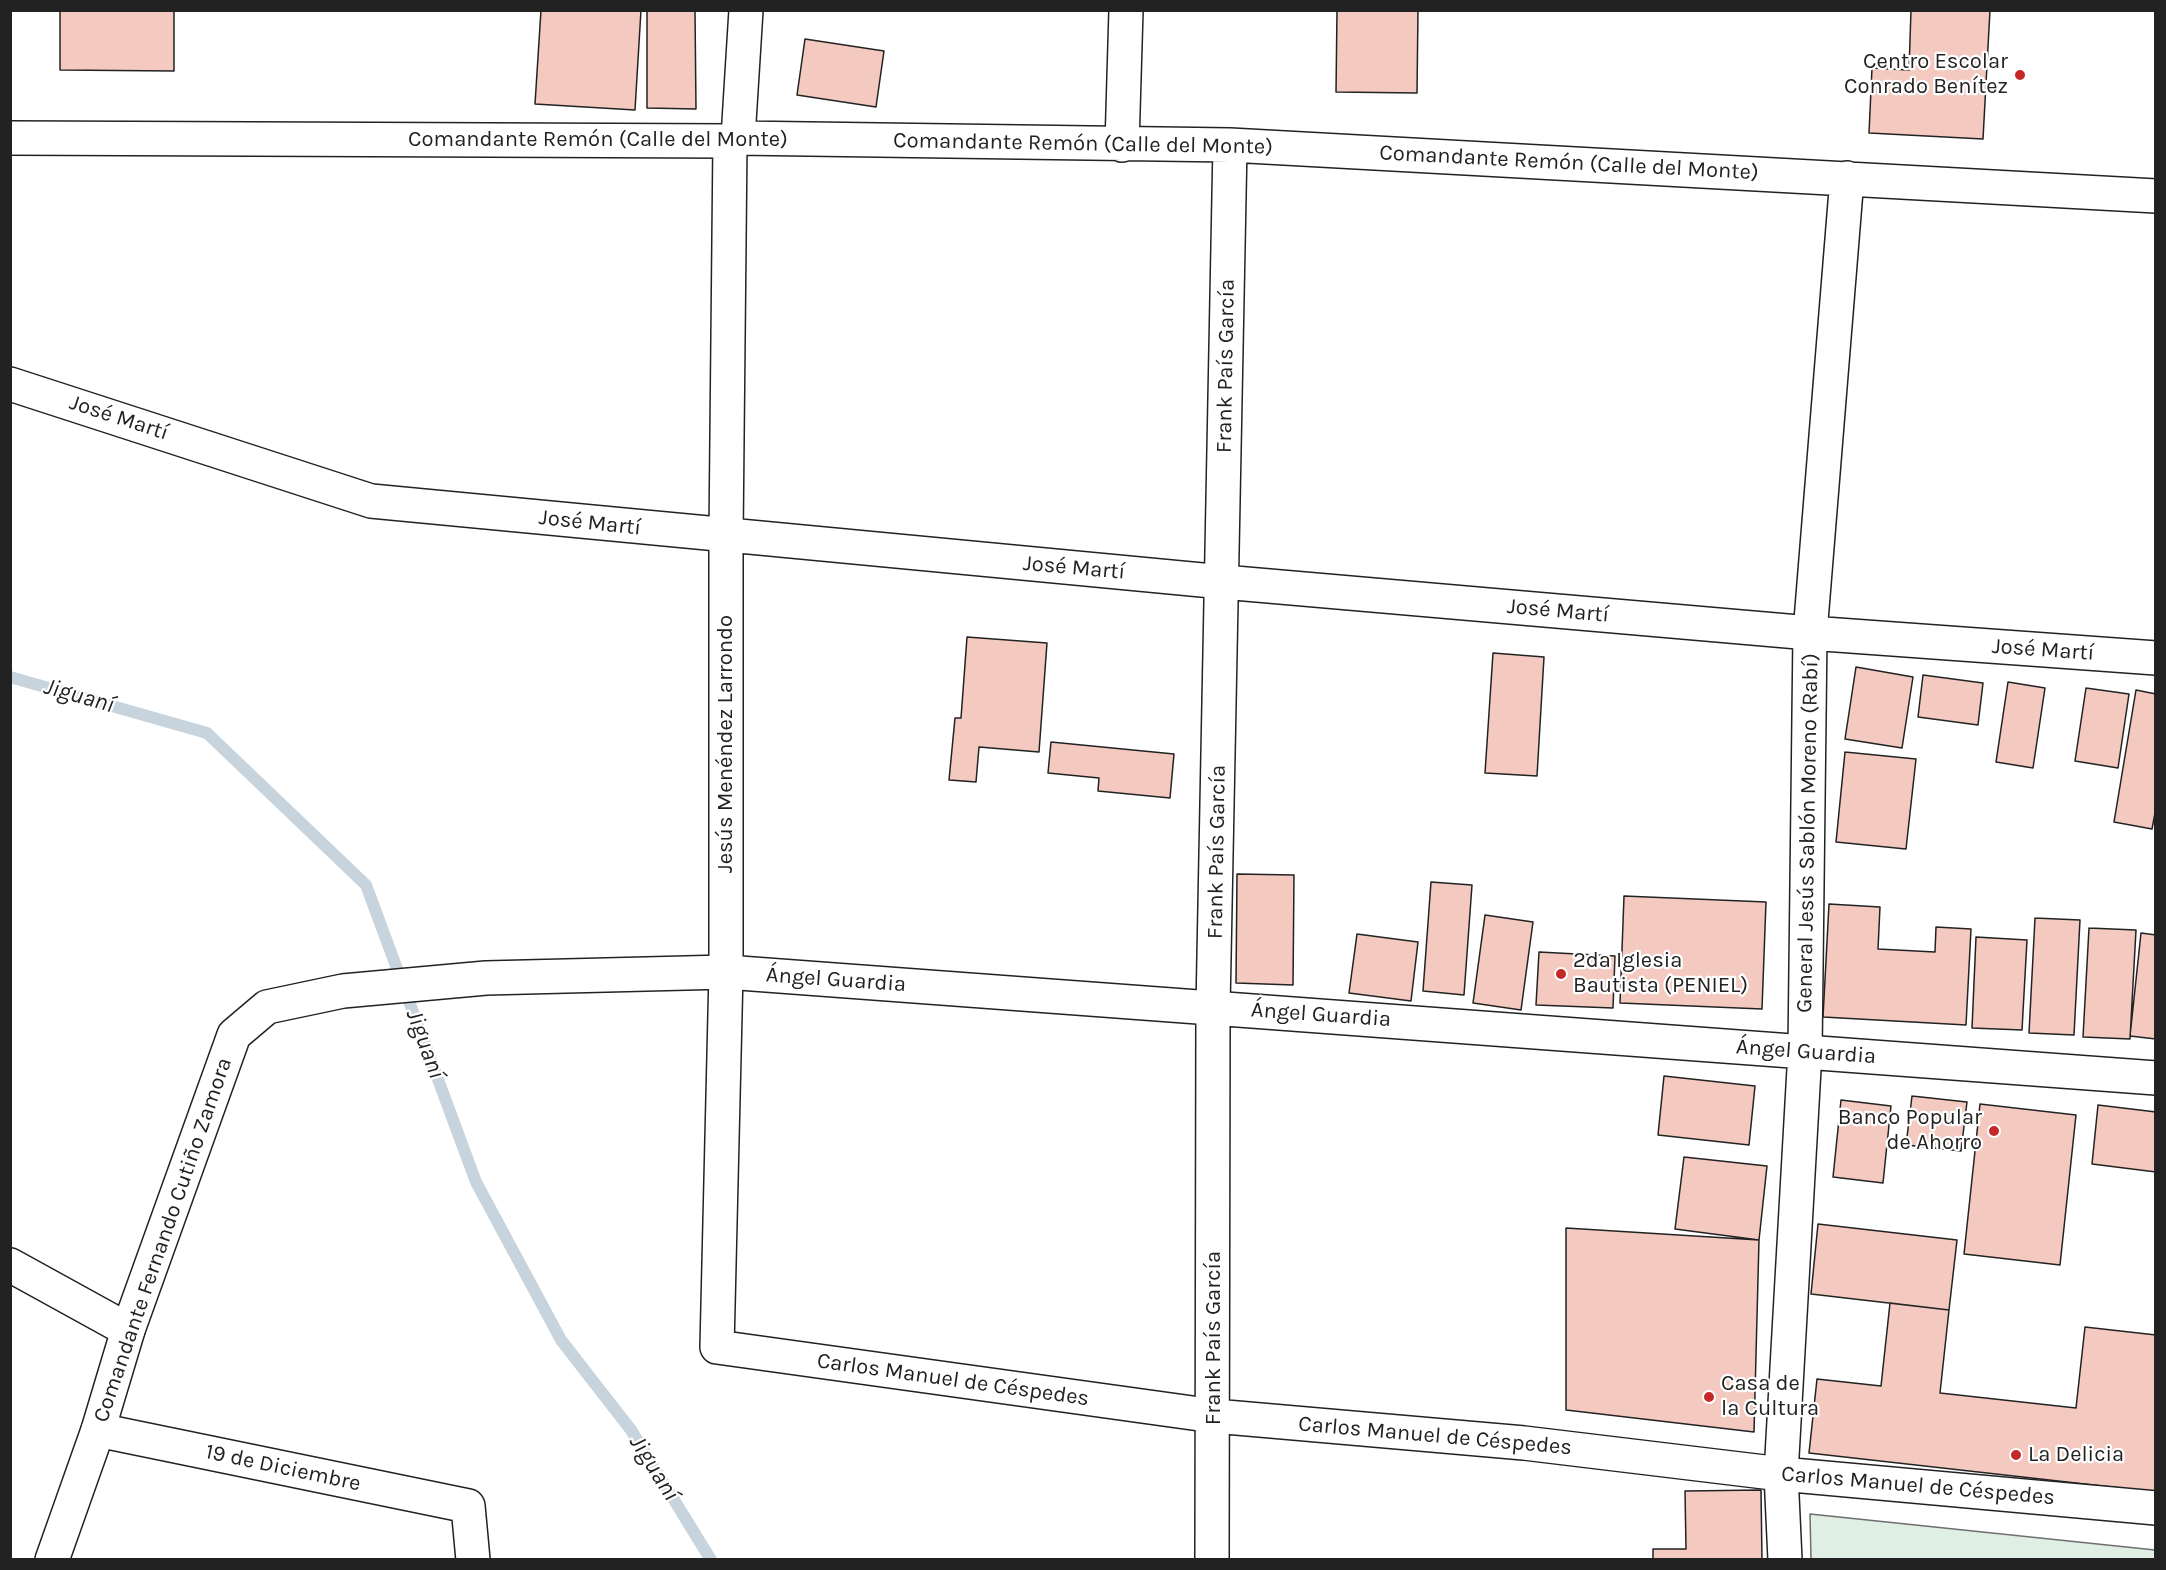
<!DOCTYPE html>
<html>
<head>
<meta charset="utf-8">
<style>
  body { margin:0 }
  #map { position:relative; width:2166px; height:1570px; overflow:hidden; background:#fff; font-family:Karla,sans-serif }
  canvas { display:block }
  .frame { position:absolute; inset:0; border:12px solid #222; pointer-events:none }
</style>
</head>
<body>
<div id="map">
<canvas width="2166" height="1570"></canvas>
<div class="frame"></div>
</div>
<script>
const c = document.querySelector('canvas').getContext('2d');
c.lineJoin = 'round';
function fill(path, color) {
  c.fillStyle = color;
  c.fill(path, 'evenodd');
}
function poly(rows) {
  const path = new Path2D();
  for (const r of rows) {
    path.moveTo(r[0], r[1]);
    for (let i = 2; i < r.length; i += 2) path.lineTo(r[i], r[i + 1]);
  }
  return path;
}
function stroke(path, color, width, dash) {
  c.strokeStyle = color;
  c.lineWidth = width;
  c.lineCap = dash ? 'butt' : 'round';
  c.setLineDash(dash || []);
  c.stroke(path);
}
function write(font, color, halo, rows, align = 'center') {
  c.font = font + ' Karla,sans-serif';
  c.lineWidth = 4.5;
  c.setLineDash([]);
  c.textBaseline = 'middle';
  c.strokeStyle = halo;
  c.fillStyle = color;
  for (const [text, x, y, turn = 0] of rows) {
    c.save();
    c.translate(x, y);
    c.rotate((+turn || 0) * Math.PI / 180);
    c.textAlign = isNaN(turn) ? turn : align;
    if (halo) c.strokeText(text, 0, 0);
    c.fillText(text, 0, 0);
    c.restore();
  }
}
const green = poly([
  [1810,1514,2155,1550,2155,1559,1811,1559,1810,1514]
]);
fill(green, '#e0efe3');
stroke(green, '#6f6f6f', 1.5);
stroke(poly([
  [10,677,207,733,366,885,476,1182,561,1340,631,1430,711,1560]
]), '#c7d3dd', 12);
const building = poly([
  [60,10,174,10,174,71,60,70,60,10],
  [541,10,641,10,635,110,535,104,541,10],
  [647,10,695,10,696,109,647,108,647,10],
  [1337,10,1418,10,1417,93,1336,92,1337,10],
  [1911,10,1990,10,1983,139,1869,133,1872,68,1909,70,1911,10],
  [805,39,884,51,876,107,797,95,805,39],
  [967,637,1047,643,1039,752,979,747,976,782,949,780,955,718,961,718,967,637],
  [1493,653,1544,657,1537,776,1485,773,1493,653],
  [1856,667,1913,677,1902,748,1845,739,1856,667],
  [1923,675,1983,683,1978,725,1918,717,1923,675],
  [2008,682,2045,688,2033,768,1996,762,2008,682],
  [2086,688,2129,694,2118,768,2075,761,2086,688],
  [2136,690,2156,694,2156,808,2152,829,2114,822,2136,690],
  [1051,742,1174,754,1170,798,1098,791,1099,778,1048,773,1051,742],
  [1845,752,1916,759,1906,849,1836,842,1845,752],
  [1237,874,1294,875,1293,985,1236,983,1237,874],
  [1431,882,1472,885,1464,995,1423,991,1431,882],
  [1624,896,1766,902,1762,1009,1620,1003,1624,896],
  [1829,904,1880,907,1878,949,1935,952,1936,927,1971,929,1966,1025,1823,1017,1829,904],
  [1485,915,1533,922,1521,1010,1473,1003,1485,915],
  [2035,918,2080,920,2074,1035,2029,1033,2035,918],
  [2089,928,2136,930,2130,1039,2083,1037,2089,928],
  [2141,933,2156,935,2156,1039,2130,1036,2141,933],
  [1357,934,1418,942,1411,1001,1349,993,1357,934],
  [1976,937,2027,940,2022,1030,1972,1028,1976,937],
  [1539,952,1615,956,1613,1008,1536,1005,1539,952],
  [1664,1076,1755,1086,1749,1145,1658,1135,1664,1076],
  [1912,1096,1967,1102,1961,1151,1906,1145,1912,1096],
  [1841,1100,1891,1106,1883,1183,1833,1177,1841,1100],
  [1980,1104,2076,1115,2060,1265,1964,1254,1980,1104],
  [2098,1105,2156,1112,2156,1172,2092,1164,2098,1105],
  [1684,1157,1767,1166,1759,1240,1675,1229,1684,1157],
  [1818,1224,1957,1240,1949,1310,1811,1294,1818,1224],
  [1566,1228,1759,1240,1754,1432,1566,1410,1566,1228],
  [1890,1303,1949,1310,1940,1393,2076,1408,2085,1327,2156,1335,2156,1492,1809,1453,1817,1379,1881,1386,1890,1303],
  [1761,1490,1762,1560,1653,1560,1653,1549,1686,1549,1685,1491,1761,1490]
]);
fill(building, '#f3c9c0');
stroke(building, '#222', 1.5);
const street = poly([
  [10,138,730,141,738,138,1230,145,2156,196],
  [738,138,746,10],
  [730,141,726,536,726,972,717,1347,1214,1416],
  [1122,145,1126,10],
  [10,384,371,501,1223,582,1810,633,2156,658],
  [1213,1007,1230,145],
  [1805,1051,1810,633,1847,178],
  [10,1265,128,1330],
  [98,1430,468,1506,473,1560]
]);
const secondary = poly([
  [1214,1416,1524,1443,1781,1474,2156,1508],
  [52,1560,98,1430,128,1330,234,1035,267,1007,343,991,486,978,726,972,2156,1078],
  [1212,1560,1213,1007],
  [1785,1560,1781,1474,1805,1051]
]);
stroke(street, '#222', 36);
stroke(secondary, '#222', 36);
stroke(street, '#fff', 33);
stroke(secondary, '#fff', 33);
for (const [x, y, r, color] of [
  [2020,75,6,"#c62828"],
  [1561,974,6,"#c62828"],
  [1994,1131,6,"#c62828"],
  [1709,1397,6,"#c62828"],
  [2016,1455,6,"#c62828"]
]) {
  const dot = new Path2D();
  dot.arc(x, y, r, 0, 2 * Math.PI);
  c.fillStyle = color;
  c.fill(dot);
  stroke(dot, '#fff', 2);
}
write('22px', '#222', '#fff', [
  ["Centro Escolar",2008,62,"right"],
  ["Conrado Benítez",2008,87,"right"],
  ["2da Iglesia",1573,961],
  ["Bautista (PENIEL)",1573,986],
  ["Banco Popular",1982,1118,"right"],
  ["de Ahorro",1982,1143,"right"],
  ["Casa de",1721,1384],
  ["la Cultura",1721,1409],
  ["La Delicia",2028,1455]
], 'left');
write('22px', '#222', '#fff', [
  ["Comandante Remón (Calle del Monte)",598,140],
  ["Comandante Remón (Calle del Monte)",1083,144,1],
  ["Comandante Remón (Calle del Monte)",1569,163,3],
  ["Frank País García",1226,366,-89],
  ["José Martí",119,418,18],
  ["José Martí",590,523,6],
  ["José Martí",1074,568,5],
  ["José Martí",1558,611,5],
  ["José Martí",2043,650,4],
  ["Jesús Menéndez Larrondo",726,744,-90],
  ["General Jesús Sablón Moreno (Rabí)",1808,833,-89],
  ["Frank País García",1217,852,-89],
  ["Ángel Guardia",836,980,4],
  ["Ángel Guardia",1321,1015,4],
  ["Ángel Guardia",1806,1052,4],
  ["Comandante Fernando Cutiño Zamora",163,1240,-71],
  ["Frank País García",1214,1338,-90],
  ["Carlos Manuel de Céspedes",953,1380,8],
  ["Carlos Manuel de Céspedes",1435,1436,5],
  ["19 de Diciembre",283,1468,12],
  ["Carlos Manuel de Céspedes",1918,1486,5]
]);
write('italic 24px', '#222', '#fff', [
  ["Jiguaní",79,696,16],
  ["Jiguaní",425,1044,70],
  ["Jiguaní",654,1468,58]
]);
</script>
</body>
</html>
